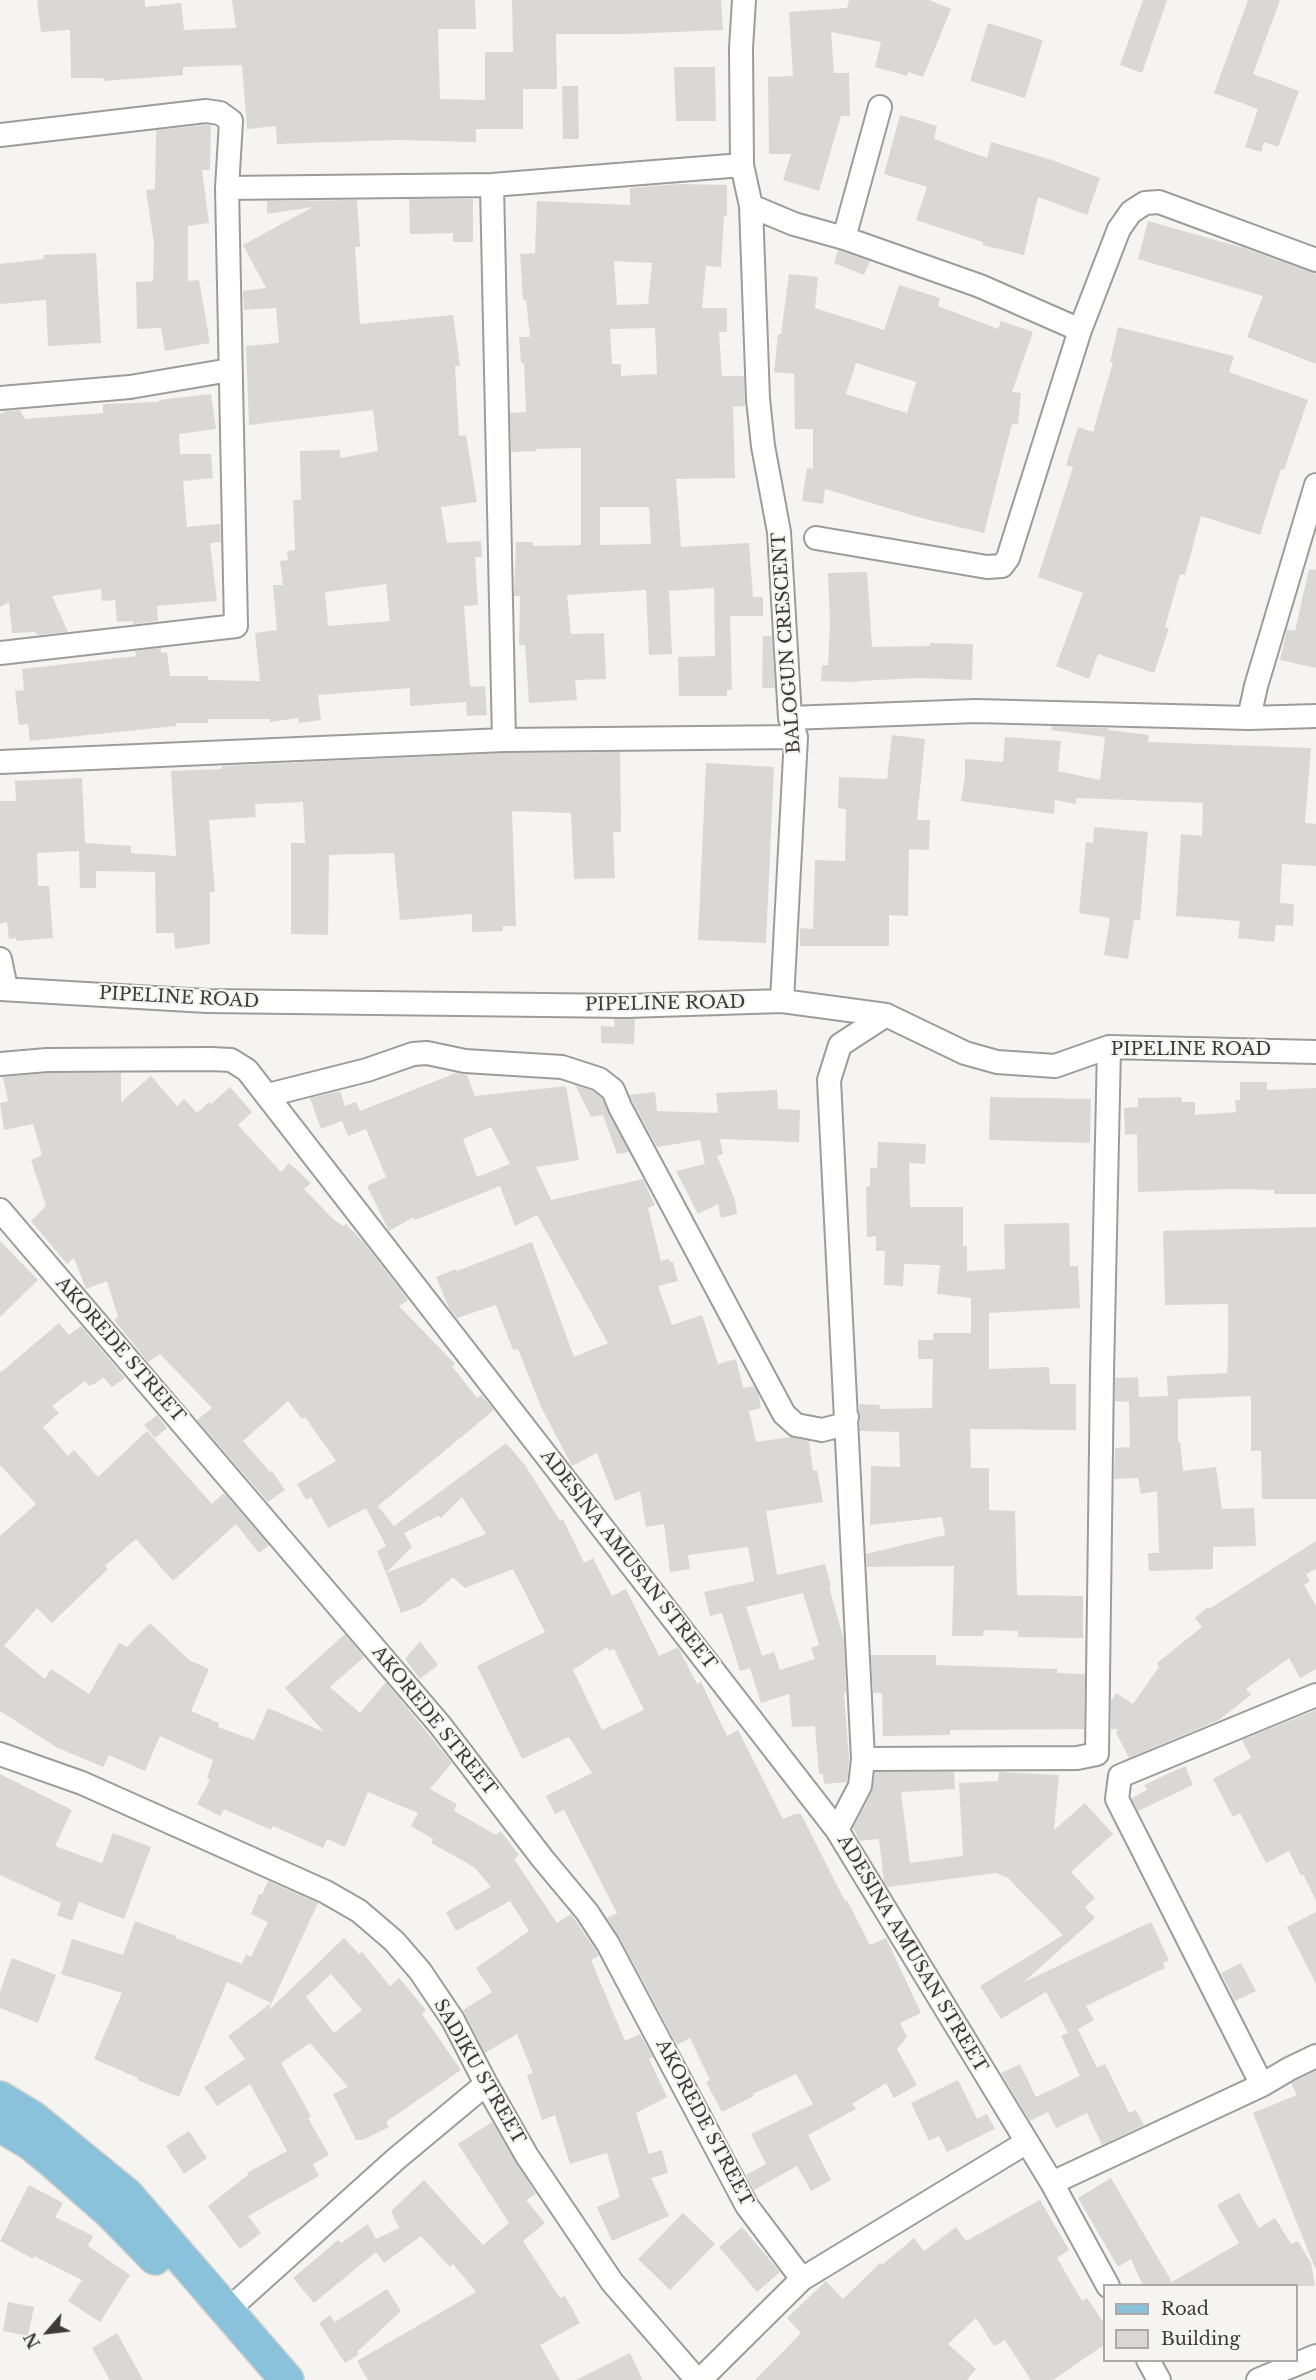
<!DOCTYPE html>
<html>
<head>
<meta charset="utf-8">
<style>
  body { margin:0 }
  #map { position:relative; width:1316px; height:2380px; overflow:hidden; background:#f6f4f0; font-family:"Libre Baskerville",serif }
  canvas { display:block }
  .legend { position:absolute; left:1103px; top:2284px; width:195px; height:78px; box-sizing:border-box; background:#f6f4f0; border:2px solid #acaaa7; margin:0; padding:8px 10px; list-style:none; font-size:18px; color:#3c3b39 }
  .legend li { display:flex; align-items:center; gap:12px; height:30px }
  .legend b { width:30px; border:2px solid #acaaa7 }
  .north { position:absolute; left:18px; top:2302px; width:60px; height:60px; -webkit-text-stroke:4px #f6f4f0; paint-order:stroke; rotate:242deg; font-size:16px; font-weight:700; line-height:24px; text-align:center; color:#3c3b39 }
  .north::after { content:''; display:block; margin:auto; width:21px; height:27px; background:#3c3b39; clip-path:polygon(50% 0,100% 100%,50% 72%,0 100%) }
</style>
</head>
<body>
<div id="map">
<canvas width="1316" height="2380"></canvas>
<ul class="legend">
<li><b style="height:8px;background:#89c2da"></b>Road</li>
<li><b style="height:16px;background:#dad8d4"></b>Building</li>
</ul>
<div class="north">N</div>
</div>
<script>
const c = document.querySelector('canvas').getContext('2d');
c.lineJoin = 'round';
function fill(path, color) {
  c.fillStyle = color;
  c.fill(path, 'evenodd');
}
function poly(rows) {
  const path = new Path2D();
  for (const r of rows) {
    path.moveTo(r[0], r[1]);
    for (let i = 2; i < r.length; i += 2) path.lineTo(r[i], r[i + 1]);
  }
  return path;
}
function stroke(path, color, width, dash) {
  c.strokeStyle = color;
  c.lineWidth = width;
  c.lineCap = dash ? 'butt' : 'round';
  c.setLineDash(dash || []);
  c.stroke(path);
}
function write(font, color, halo, rows, align = 'center') {
  c.font = font + ' "Libre Baskerville",serif';
  c.lineWidth = 4.5;
  c.setLineDash([]);
  c.textBaseline = 'middle';
  c.strokeStyle = halo;
  c.fillStyle = color;
  for (const [text, x, y, turn = 0] of rows) {
    c.save();
    c.translate(x, y);
    c.rotate((+turn || 0) * Math.PI / 180);
    c.textAlign = isNaN(turn) ? turn : align;
    if (halo) c.strokeText(text, 0, 0);
    c.fillText(text, 0, 0);
    c.restore();
  }
}
fill(poly([
  [37,0,145,0,145,7,181,3,184,30,236,28,232,0,475,0,476,29,438,29,440,99,485,100,485,52,513,52,512,0,721,0,723,30,627,34,556,34,557,89,523,89,523,129,476,129,476,142,396,140,277,144,276,126,247,129,242,65,183,67,183,75,104,81,103,78,71,78,70,30,41,32],
  [849,0,929,0,951,9,923,77,908,72,907,76,875,67,881,42,831,32,834,73,849,73,850,116,841,116,819,191,783,180,791,154,769,154,768,77,793,76,789,12,847,8],
  [1143,0,1167,0,1142,73,1120,65],
  [1248,0,1280,0,1253,74,1299,91,1278,147,1264,142,1261,152,1245,147,1258,109,1214,93],
  [988,23,1043,40,1025,98,970,81],
  [674,67,715,67,716,121,676,121],
  [562,86,578,86,579,139,563,139],
  [900,115,937,126,934,139,987,158,991,142,1052,160,1100,178,1087,215,1038,197,1024,255,983,245,983,242,916,220,927,187,884,174],
  [206,125,211,125,210,170,202,170,209,223,188,226,188,281,199,280,210,343,165,351,161,328,137,329,136,282,153,281,154,243,146,190,155,189,156,130],
  [679,184,727,185,727,216,724,216,721,267,706,266,702,308,727,308,727,332,719,332,722,376,744,376,745,406,733,407,735,478,676,479,681,547,749,543,753,597,763,597,763,616,730,616,732,690,727,690,727,696,679,696,678,657,715,656,714,588,669,591,672,654,649,655,646,590,567,595,571,634,604,633,606,679,575,680,577,700,529,703,525,645,519,645,520,596,514,596,516,542,533,542,533,546,581,545,581,448,536,449,537,451,511,452,510,413,526,412,524,363,521,363,519,337,530,337,526,300,523,300,520,254,535,253,537,201,630,205,630,188],
  [614,261,652,263,648,304,617,305],
  [655,328,657,374,621,376,621,364,612,364,610,329],
  [600,507,649,507,651,544,600,545],
  [409,199,473,199,473,242,453,242,453,233,410,234],
  [357,200,360,247,355,247,360,324,453,315,460,366,455,366,459,436,466,435,477,502,441,507,447,543,481,541,482,557,475,557,478,605,464,606,470,687,485,686,487,715,467,716,466,702,410,706,410,688,318,695,321,720,299,723,298,718,270,722,270,719,208,719,208,723,176,723,176,726,30,741,28,724,19,725,15,691,24,690,22,669,136,656,135,651,161,648,161,653,167,652,170,676,208,676,208,680,260,681,255,633,277,630,273,585,283,585,280,561,288,560,287,551,295,550,293,500,301,500,300,451,340,450,340,458,378,451,373,410,249,425,246,346,279,343,276,308,244,310,243,291,266,288,243,245,313,207,267,214,267,201],
  [386,584,390,621,328,626,325,592],
  [1148,221,1244,248,1316,274,1316,364,1247,337,1263,296,1138,259],
  [838,250,870,261,864,275,834,263],
  [96,253,101,343,48,346,46,300,0,304,0,264,44,259,43,255],
  [789,274,818,277,815,308,884,330,899,285,940,298,938,306,998,329,1001,321,1033,332,1012,392,1021,393,1018,424,1012,424,984,533,921,518,825,489,823,504,802,501,807,468,813,469,813,429,795,429,794,374,774,372,778,334,781,334],
  [856,363,916,382,907,413,846,394],
  [1118,327,1234,356,1229,372,1308,400,1284,470,1281,469,1260,535,1201,516,1185,575,1180,574,1165,627,1169,628,1154,673,1098,654,1089,679,1056,666,1083,593,1038,577,1073,467,1066,465,1078,427,1093,432,1113,362,1110,362],
  [211,394,216,429,179,434,180,454,211,454,213,478,183,481,187,527,220,524,221,542,210,543,217,601,157,606,158,621,133,624,133,621,117,622,115,600,102,601,101,589,52,596,68,632,37,635,35,632,12,633,9,602,0,607,0,414,6,411,20,410,25,419,103,413,103,404,159,402,159,400],
  [1309,569,1316,570,1316,668,1280,660,1287,629,1295,631],
  [867,572,872,647,930,646,930,643,973,644,972,680,920,678,858,681,858,682,821,681,822,665,828,665,830,623,828,573],
  [763,636,772,636,775,688,762,688],
  [1052,726,1108,728,1108,730,1149,735,1148,742,1311,748,1305,823,1316,824,1316,866,1282,864,1280,903,1294,904,1293,926,1276,925,1274,942,1238,938,1240,921,1176,916,1181,834,1202,836,1203,803,1076,798,1076,804,1055,800,1054,814,961,801,965,776,965,759,1003,762,1005,737,1061,741,1058,771,1100,780,1105,737,1051,730],
  [892,735,925,739,917,820,930,820,929,850,909,849,908,916,889,915,889,946,800,946,800,928,813,929,815,860,845,861,846,809,838,808,839,777,887,779],
  [620,752,621,832,613,832,615,878,574,879,571,813,512,811,516,926,503,926,503,931,472,932,472,914,400,920,394,853,329,855,328,935,291,934,291,843,305,843,303,802,255,804,256,817,209,820,215,892,210,892,210,944,175,949,174,933,156,933,155,872,96,871,96,888,80,888,79,851,37,853,38,886,49,886,53,938,16,941,16,938,9,939,7,922,0,924,0,801,16,801,15,781,82,778,85,843,131,846,131,853,176,856,171,771,222,769,222,766,504,753],
  [706,763,774,767,766,943,698,940],
  [1094,827,1148,832,1140,920,1134,920,1128,959,1104,955,1110,918,1079,913,1086,842,1093,843],
  [614,1019,635,1019,634,1044,601,1043,601,1026,615,1027],
  [50,1073,121,1073,121,1102,151,1076,177,1106,184,1099,197,1113,209,1102,211,1104,230,1087,252,1112,238,1125,281,1172,289,1163,311,1183,304,1189,333,1219,343,1226,346,1224,365,1244,408,1300,399,1306,455,1364,452,1366,477,1398,481,1395,494,1410,378,1506,394,1526,506,1443,525,1465,560,1521,563,1519,584,1563,593,1558,612,1596,626,1589,659,1656,678,1647,679,1649,697,1684,701,1682,727,1736,738,1730,783,1819,795,1814,801,1814,845,1901,847,1900,870,1945,886,1938,921,2013,900,2023,907,2037,897,2049,917,2085,894,2098,886,2083,852,2104,856,2109,808,2135,831,2180,811,2191,797,2166,754,2190,746,2175,766,2164,751,2134,813,2104,796,2074,753,2094,754,2096,722,2112,706,2082,710,2080,690,2038,677,2045,620,1938,607,1918,617,1913,564,1810,555,1814,546,1796,592,1773,569,1737,522,1759,477,1666,545,1632,513,1569,465,1588,453,1577,420,1606,401,1613,386,1573,486,1534,462,1497,441,1518,438,1516,404,1533,412,1547,386,1573,377,1551,386,1546,366,1508,328,1528,311,1497,306,1500,297,1484,336,1461,305,1417,302,1419,288,1401,243,1441,270,1472,272,1471,285,1490,268,1502,197,1420,212,1408,160,1354,148,1362,114,1320,118,1317,107,1281,86,1289,74,1258,67,1264,31,1221,46,1206,31,1160,42,1155,33,1124,4,1130,0,1103,8,1101,3,1077],
  [607,1647,609,1651,614,1649,644,1710,602,1730,573,1670],
  [456,1073,467,1075,475,1096,566,1086,579,1160,536,1167,551,1200,643,1179,655,1205,648,1208,661,1261,669,1259,670,1262,673,1262,678,1281,658,1286,672,1325,702,1315,718,1364,736,1359,743,1388,754,1386,758,1393,761,1408,749,1411,756,1442,791,1437,809,1441,813,1471,817,1470,823,1502,766,1511,777,1575,825,1564,831,1587,829,1587,844,1640,846,1693,844,1693,849,1760,847,1782,824,1784,823,1774,819,1774,815,1726,792,1727,789,1694,761,1703,750,1668,740,1671,722,1613,710,1616,704,1592,754,1581,748,1547,688,1555,690,1569,670,1572,664,1524,646,1527,640,1491,615,1501,597,1453,572,1466,541,1407,518,1349,513,1350,496,1305,457,1318,449,1308,436,1277,456,1269,457,1271,532,1242,574,1357,608,1343,537,1215,515,1226,500,1186,415,1220,414,1217,389,1231,367,1186,386,1177,366,1129,348,1136,342,1121,321,1129,310,1098,340,1091,345,1106,356,1102,360,1111],
  [491,1127,510,1164,477,1177,463,1139],
  [803,1593,819,1645,811,1648,815,1659,780,1670,774,1652,762,1656,746,1607],
  [1240,1082,1267,1082,1267,1090,1316,1088,1316,1194,1274,1194,1274,1190,1231,1189,1138,1192,1137,1134,1125,1135,1124,1108,1138,1107,1138,1098,1181,1097,1182,1102,1195,1102,1195,1115,1236,1112,1235,1100,1240,1100],
  [575,1085,593,1091,602,1098,629,1152,617,1154,603,1115,591,1117],
  [777,1090,778,1109,800,1110,799,1142,720,1139,723,1154,717,1156,735,1200,737,1214,721,1218,718,1204,698,1214,676,1171,705,1164,700,1140,657,1147,629,1095,655,1092,657,1111,718,1113,716,1093],
  [990,1097,1091,1099,1090,1143,989,1140],
  [878,1142,926,1144,925,1164,909,1163,910,1207,963,1207,963,1246,967,1246,967,1271,1005,1269,1004,1224,1069,1223,1070,1266,1078,1266,1080,1308,989,1313,989,1369,1049,1367,1050,1384,1076,1384,1076,1430,970,1429,971,1468,989,1468,989,1510,1015,1511,1017,1595,1083,1596,1083,1638,1018,1637,1018,1631,984,1630,983,1636,952,1636,954,1566,867,1567,866,1554,945,1535,942,1517,870,1525,871,1466,900,1467,899,1432,860,1431,859,1404,880,1405,879,1409,932,1408,933,1359,918,1359,918,1340,933,1340,933,1333,971,1333,971,1298,937,1294,940,1265,904,1264,903,1286,884,1285,885,1251,876,1251,876,1236,867,1237,866,1187,870,1186,870,1168,877,1168],
  [1316,1227,1316,1499,1262,1499,1261,1451,1251,1451,1251,1396,1178,1399,1178,1442,1180,1442,1183,1471,1216,1467,1222,1509,1254,1508,1256,1546,1213,1547,1213,1569,1149,1571,1148,1553,1159,1553,1157,1491,1141,1494,1138,1478,1114,1479,1115,1448,1130,1447,1129,1402,1115,1401,1115,1378,1138,1377,1139,1397,1168,1396,1167,1376,1227,1373,1228,1357,1228,1304,1165,1305,1163,1231],
  [0,1241,38,1280,0,1317],
  [59,1323,69,1335,81,1326,125,1378,112,1387,103,1377,93,1385,92,1384,89,1386,85,1381,52,1406,59,1413,43,1427,68,1456,74,1450,98,1477,147,1431,212,1504,224,1493,269,1545,259,1553,236,1524,173,1581,136,1539,105,1566,108,1569,52,1623,37,1608,4,1646,45,1679,51,1669,89,1694,119,1643,127,1647,150,1623,189,1660,209,1669,191,1711,219,1723,218,1727,254,1740,268,1708,324,1732,285,1688,345,1634,364,1657,330,1687,360,1713,386,1682,452,1763,430,1789,457,1804,454,1811,496,1835,501,1831,519,1855,514,1859,557,1923,571,1914,596,1951,599,1956,591,1960,625,2041,640,2034,653,2057,649,2059,667,2097,636,2113,649,2154,662,2150,668,2173,651,2178,669,2216,612,2241,597,2207,620,2197,607,2153,570,2164,555,2115,542,2120,527,2075,533,2073,517,2034,485,2053,463,2010,492,1992,476,1968,529,1931,510,1901,456,1931,446,1912,491,1887,474,1867,431,1843,433,1839,411,1826,418,1813,368,1792,345,1847,327,1839,323,1848,273,1826,271,1830,224,1809,220,1816,197,1804,210,1780,207,1778,213,1760,160,1736,145,1771,109,1755,103,1767,56,1747,0,1711,0,1536,36,1504,0,1465,0,1373],
  [157,1415,167,1428,155,1438,144,1425],
  [1316,1541,1316,1569,1306,1574,1310,1581,1304,1585,1316,1606,1316,1669,1300,1678,1289,1658,1246,1689,1251,1695,1219,1720,1129,1758,1116,1733,1118,1729,1111,1729,1111,1701,1116,1693,1133,1704,1159,1667,1157,1663,1202,1627,1195,1618,1208,1607,1209,1609],
  [420,1641,438,1665,420,1679,405,1659],
  [871,1655,936,1655,936,1665,1057,1669,1057,1673,1085,1674,1084,1729,950,1730,950,1735,883,1736,882,1693,873,1693],
  [1316,1710,1316,1901,1303,1874,1301,1876,1289,1851,1266,1863,1240,1813,1233,1817,1213,1779,1251,1758,1242,1740],
  [1185,1766,1193,1785,1138,1811,1132,1798,1147,1790,1144,1785],
  [875,1772,954,1772,955,1789,901,1792,910,1863,963,1856,959,1783,998,1781,999,1772,1059,1775,1054,1830,1085,1803,1113,1834,1071,1872,1095,1898,1085,1907,1095,1918,1024,1982,1151,1922,1169,1960,1163,1963,1165,1968,1086,2006,1094,2020,1078,2029,1097,2068,1105,2064,1129,2113,1136,2110,1144,2125,1102,2145,1087,2113,1056,2128,1048,2112,1030,2121,1001,2073,1020,2064,1036,2097,1080,2076,1061,2036,1068,2033,1046,1992,1001,2019,980,1986,1063,1935,1008,1878,996,1873,888,1887,884,1882,879,1839,860,1841,853,1828,872,1792],
  [0,1774,72,1810,55,1846,102,1863,113,1833,151,1847,124,1919,79,1902,72,1921,57,1915,61,1903,0,1875],
  [268,1881,318,1903,268,2011,344,1938,359,1954,362,1952,390,1986,399,1978,426,2010,422,2014,461,2070,386,2122,389,2127,363,2140,356,2140,333,2094,348,2087,310,2043,281,2063,311,2116,308,2118,329,2155,313,2164,319,2176,248,2216,261,2233,240,2249,208,2206,248,2175,247,2173,287,2151,250,2084,217,2106,204,2087,245,2059,228,2036,271,2003,227,1982,179,2097,137,2080,138,2078,94,2059,122,1993,61,1974,72,1939,123,1955,135,1921,176,1936,176,1938,242,1964,246,1954,251,1957,268,1922,251,1914,259,1894,262,1895],
  [331,1974,362,2010,334,2033,306,1997],
  [1316,1912,1316,1984,1287,1927],
  [12,1958,56,1975,38,2023,0,2008,0,1992],
  [1241,1963,1256,1991,1235,2001,1221,1973],
  [1316,2071,1316,2268,1315,2268,1253,2113,1297,2095,1291,2083],
  [958,2080,977,2119,987,2114,995,2129,947,2152,939,2136,929,2141,911,2103],
  [492,2122,536,2194,526,2200,545,2223,523,2241,560,2298,565,2296,580,2323,540,2345,560,2380,368,2380,357,2361,476,2292,453,2264,450,2267,421,2236,384,2263,376,2252,314,2303,293,2278,338,2240,341,2243,368,2224,376,2239,399,2228,391,2211,424,2180,483,2245,509,2223,458,2144],
  [189,2131,207,2158,184,2174,166,2146],
  [1111,2178,1172,2282,1239,2243,1217,2205,1239,2193,1259,2228,1275,2218,1291,2244,1298,2241,1311,2263,1315,2286,1143,2286,1131,2259,1118,2267,1078,2198],
  [29,2185,63,2203,55,2217,93,2236,88,2246,130,2275,100,2322,68,2301,82,2280,34,2256,33,2259,0,2241],
  [1040,2200,1069,2250,1057,2258,1082,2301,1087,2298,1104,2323,1104,2345,1053,2380,1031,2380,1005,2340,994,2346,976,2318,948,2344,976,2369,967,2380,755,2380,801,2333,787,2318,826,2281,843,2299,880,2263,882,2265,914,2238,924,2251,956,2227,966,2241],
  [683,2213,715,2244,670,2290,638,2259],
  [742,2227,780,2272,757,2292,719,2247],
  [387,2289,401,2311,357,2352,359,2354,345,2363,319,2323,330,2315,335,2322],
  [8,2302,34,2307,28,2336,3,2331],
  [117,2333,143,2380,110,2380,92,2348],
  [630,2353,643,2380,576,2380]
]), '#dad8d4');
const minor = poly([
  [744,0,741,48,742,165,751,206,758,399,763,446,779,532,790,718,796,737,782,1001],
  [0,135,206,111,220,113,231,121,227,188,236,626,0,653],
  [492,185,504,740],
  [227,188,492,185,742,165],
  [751,206,794,224,844,238,980,286,1080,330],
  [844,238,880,107],
  [0,398,130,387,230,370],
  [816,538,987,567,1002,566,1008,558,1080,330,1119,229,1131,212,1145,203,1159,202,1316,260],
  [790,718,976,711,1249,718,1316,716],
  [1249,718,1256,686,1316,485],
  [0,762,504,740,796,737],
  [0,959,6,988],
  [0,989,207,1001,627,1006,782,1001,886,1015,965,1053,997,1062,1055,1066,1109,1047,1316,1052],
  [0,1064,47,1060,211,1059,231,1060,247,1070,837,1830,1052,2183,1108,2286],
  [268,1095,367,1070,413,1054,427,1053,465,1061,562,1067,599,1079,613,1090,620,1107,784,1414,796,1425,822,1430,842,1425,847,1417],
  [0,1210,440,1725,542,1858,587,1912,608,1944,747,2206,802,2279],
  [0,1754,82,1783,326,1892,359,1911,394,1941,420,1971,453,2020,486,2084,527,2156,612,2282,697,2380],
  [863,1759,1077,1758,1097,1754,1102,1373,1109,1047],
  [837,1830,860,1786,863,1759,829,1080,840,1045,886,1015],
  [1262,2085,1117,1799,1120,1776,1316,1695],
  [1052,2183,1262,2085,1289,2069,1316,2056],
  [228,2310,396,2159,486,2084],
  [1148,2360,1159,2380],
  [700,2380,802,2279,1027,2142],
  [1258,2380,1316,2356]
]);
const primary = poly([
  [0,2098,33,2118,127,2195,287,2380],
  [0,2125,30,2143,51,2160,111,2213,155,2258]
]);
stroke(minor, '#9e9c98', 26);
stroke(primary, '#d0d0cf', 36);
stroke(minor, '#fff', 22);
stroke(primary, '#89c2da', 33);
write('18px', '#3c3b39', '#f6f4f0', [
  ["BALOGUN CRESCENT",787,643,-94],
  ["PIPELINE ROAD",179,998,3],
  ["PIPELINE ROAD",665,1004,-1],
  ["PIPELINE ROAD",1191,1050],
  ["AKOREDE STREET",120,1350,49],
  ["ADESINA AMUSAN STREET",628,1560,52],
  ["AKOREDE STREET",434,1721,51],
  ["ADESINA AMUSAN STREET",912,1954,59],
  ["SADIKU STREET",479,2072,60],
  ["AKOREDE STREET",704,2123,62]
]);
</script>
</body>
</html>
